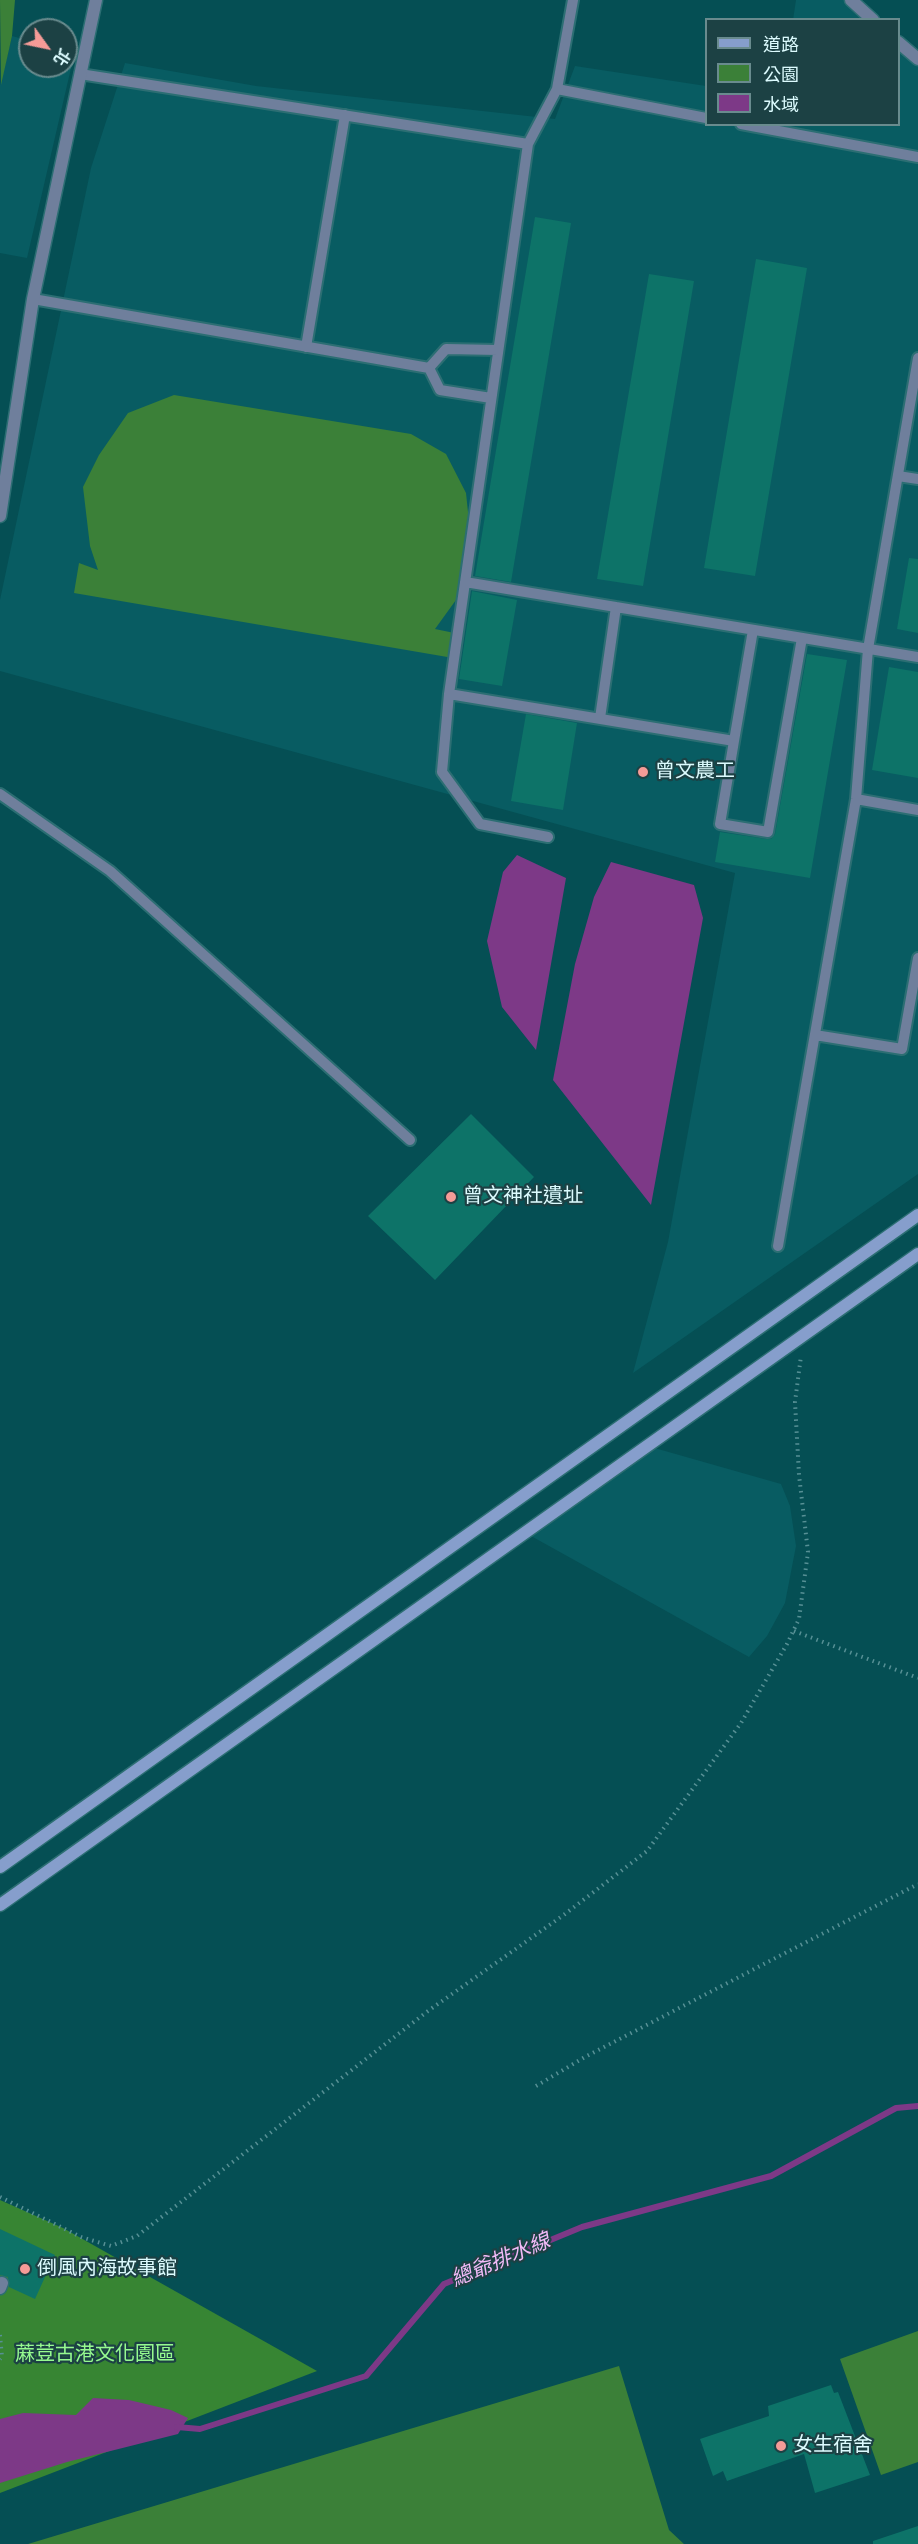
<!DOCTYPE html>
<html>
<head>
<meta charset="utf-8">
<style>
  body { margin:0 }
  #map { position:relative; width:918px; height:2544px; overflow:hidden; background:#054f54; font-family:"DM Sans","Noto Sans TC",sans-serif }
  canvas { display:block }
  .legend { position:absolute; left:705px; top:18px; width:195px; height:108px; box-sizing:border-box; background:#1c4144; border:2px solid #698b8e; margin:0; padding:8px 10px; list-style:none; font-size:18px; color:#dcfbfe }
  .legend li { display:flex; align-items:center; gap:12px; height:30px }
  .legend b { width:30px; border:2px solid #698b8e }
  .north { position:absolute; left:18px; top:18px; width:60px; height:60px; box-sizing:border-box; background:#1c4144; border:2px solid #698b8e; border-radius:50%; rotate:123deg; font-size:16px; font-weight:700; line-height:24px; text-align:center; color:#dcfbfe }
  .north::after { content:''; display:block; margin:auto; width:21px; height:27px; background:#f59b97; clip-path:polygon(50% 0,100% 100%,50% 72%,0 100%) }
</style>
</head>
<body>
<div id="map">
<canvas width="918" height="2544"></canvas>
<ul class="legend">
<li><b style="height:8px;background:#869ecc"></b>道路</li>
<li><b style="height:16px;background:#3b8038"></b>公園</li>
<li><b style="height:16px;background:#7d3987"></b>水域</li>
</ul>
<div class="north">北</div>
</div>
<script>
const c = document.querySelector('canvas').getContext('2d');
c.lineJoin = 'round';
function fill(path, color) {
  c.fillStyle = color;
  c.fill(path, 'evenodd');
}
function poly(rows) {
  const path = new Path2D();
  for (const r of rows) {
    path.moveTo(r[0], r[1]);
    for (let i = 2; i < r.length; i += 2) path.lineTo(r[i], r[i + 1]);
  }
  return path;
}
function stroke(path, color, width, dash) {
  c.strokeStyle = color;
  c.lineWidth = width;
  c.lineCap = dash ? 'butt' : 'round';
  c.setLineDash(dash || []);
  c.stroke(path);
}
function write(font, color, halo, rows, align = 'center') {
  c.font = font + ' "DM Sans","Noto Sans TC",sans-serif';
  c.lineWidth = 4.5;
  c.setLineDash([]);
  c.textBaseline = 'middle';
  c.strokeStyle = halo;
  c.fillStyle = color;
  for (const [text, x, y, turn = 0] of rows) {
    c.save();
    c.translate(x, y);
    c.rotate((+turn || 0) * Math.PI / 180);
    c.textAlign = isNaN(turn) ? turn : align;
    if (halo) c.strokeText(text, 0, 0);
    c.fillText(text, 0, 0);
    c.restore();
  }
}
fill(poly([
  [796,0,844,0,866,19,793,20],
  [12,36,30,41,30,66,66,66,66,49,75,51,27,258,0,253,0,85],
  [899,48,918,65,918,1174,633,1373,668,1242,735,873,0,671,0,600,91,168,125,63,256,86,555,119,575,66,706,86,706,124,898,124],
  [644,1445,781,1484,790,1506,796,1546,785,1603,767,1636,749,1657,522,1531]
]), '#085c62');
fill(poly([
  [0,0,15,0,12,36,1,85],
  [174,395,411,434,446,454,466,493,472,550,461,593,435,629,464,635,459,659,74,593,79,563,98,570,90,546,83,487,99,455,128,413],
  [918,2331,918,2462,881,2475,840,2359],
  [619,2366,669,2530,684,2544,28,2544]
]), '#3b8038');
fill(poly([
  [0,2200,63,2228,317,2371,0,2493]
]), '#378533');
fill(poly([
  [517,855,566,878,536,1050,502,1007,487,941,503,872],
  [611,862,694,885,703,918,651,1205,553,1080,575,964,594,897],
  [93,2398,129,2400,171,2410,188,2418,178,2434,67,2462,0,2483,0,2419,23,2413,76,2415]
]), '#7d3987');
stroke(poly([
  [177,2427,200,2429,366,2376,444,2284,582,2227,771,2176,896,2108,918,2106]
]), '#7d3987', 6);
fill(poly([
  [535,217,571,223,511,582,475,576],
  [756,259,807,268,755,576,704,568],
  [649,274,694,281,643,586,597,579],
  [909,558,918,559,918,633,897,629],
  [472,591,517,600,502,686,459,679],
  [807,654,847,660,810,878,715,862,720,832,767,839,771,839,775,834],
  [889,667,918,672,918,778,872,770],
  [526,714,577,723,563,810,511,801],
  [471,1114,534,1177,435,1280,368,1216],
  [0,2229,55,2255,35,2299,9,2287,8,2277,0,2275],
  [831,2385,834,2393,838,2392,870,2475,815,2493,804,2454,727,2481,723,2471,713,2476,700,2439,769,2416,768,2406],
  [918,2526,918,2544,873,2544,873,2541]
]), '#0d7368');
const lane = poly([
  [80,74,528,144],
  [557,89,706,118],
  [741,124,918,157],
  [33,299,429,368],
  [306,347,345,115],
  [491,398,440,390,429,368,446,349,498,350],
  [898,476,918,479],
  [465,582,918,657],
  [449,694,734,741,720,824,768,832,802,638],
  [600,718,616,607],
  [734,741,753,630],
  [0,794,110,871,410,1140],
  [856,799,918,810],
  [548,837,480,824,442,772,449,694,528,144,557,89,573,0],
  [815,1035,902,1049,918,958],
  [778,1246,856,799,868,649,918,358]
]);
const street = poly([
  [851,0,873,20],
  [898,42,918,59],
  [0,516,33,299,96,0],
  [0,2288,2,2283]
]);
const secondary = poly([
  [0,1867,918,1215],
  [0,1905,918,1254]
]);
stroke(lane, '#2c6e73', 14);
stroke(street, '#2c6e73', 15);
stroke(secondary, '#2c6e73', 15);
stroke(poly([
  [794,1631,918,1678],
  [536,2086,585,2057,918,1884],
  [0,2197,81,2237,111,2246,137,2236,428,2011,565,1914,647,1851,741,1723,787,1644,799,1619,808,1552,799,1475,795,1402,801,1356],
  [0,2335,2,2357,0,2359]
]), '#579095', 4, [1.5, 4.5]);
stroke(lane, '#6f7f9c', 10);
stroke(street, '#6f7f9c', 12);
stroke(secondary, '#869ecc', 12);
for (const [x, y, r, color] of [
  [643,772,6,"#f59b97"],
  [451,1197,6,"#f59b97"],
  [25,2269,6,"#f59b97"],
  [781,2446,6,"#f59b97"]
]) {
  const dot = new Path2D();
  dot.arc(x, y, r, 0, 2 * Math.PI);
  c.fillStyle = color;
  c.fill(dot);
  stroke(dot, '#1c4144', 2);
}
write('20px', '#dcfbfe', '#1c4144', [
  ["曾文農工",655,772],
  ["曾文神社遺址",463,1197],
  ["倒風內海故事館",37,2269],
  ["女生宿舍",793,2446]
], 'left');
write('20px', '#96fa8f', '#1c4144', [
  ["蔴荳古港文化園區",95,2355]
]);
write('italic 21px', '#f1baf7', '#1c4144', [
  ["總爺排水線",501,2261,-23]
]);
</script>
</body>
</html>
